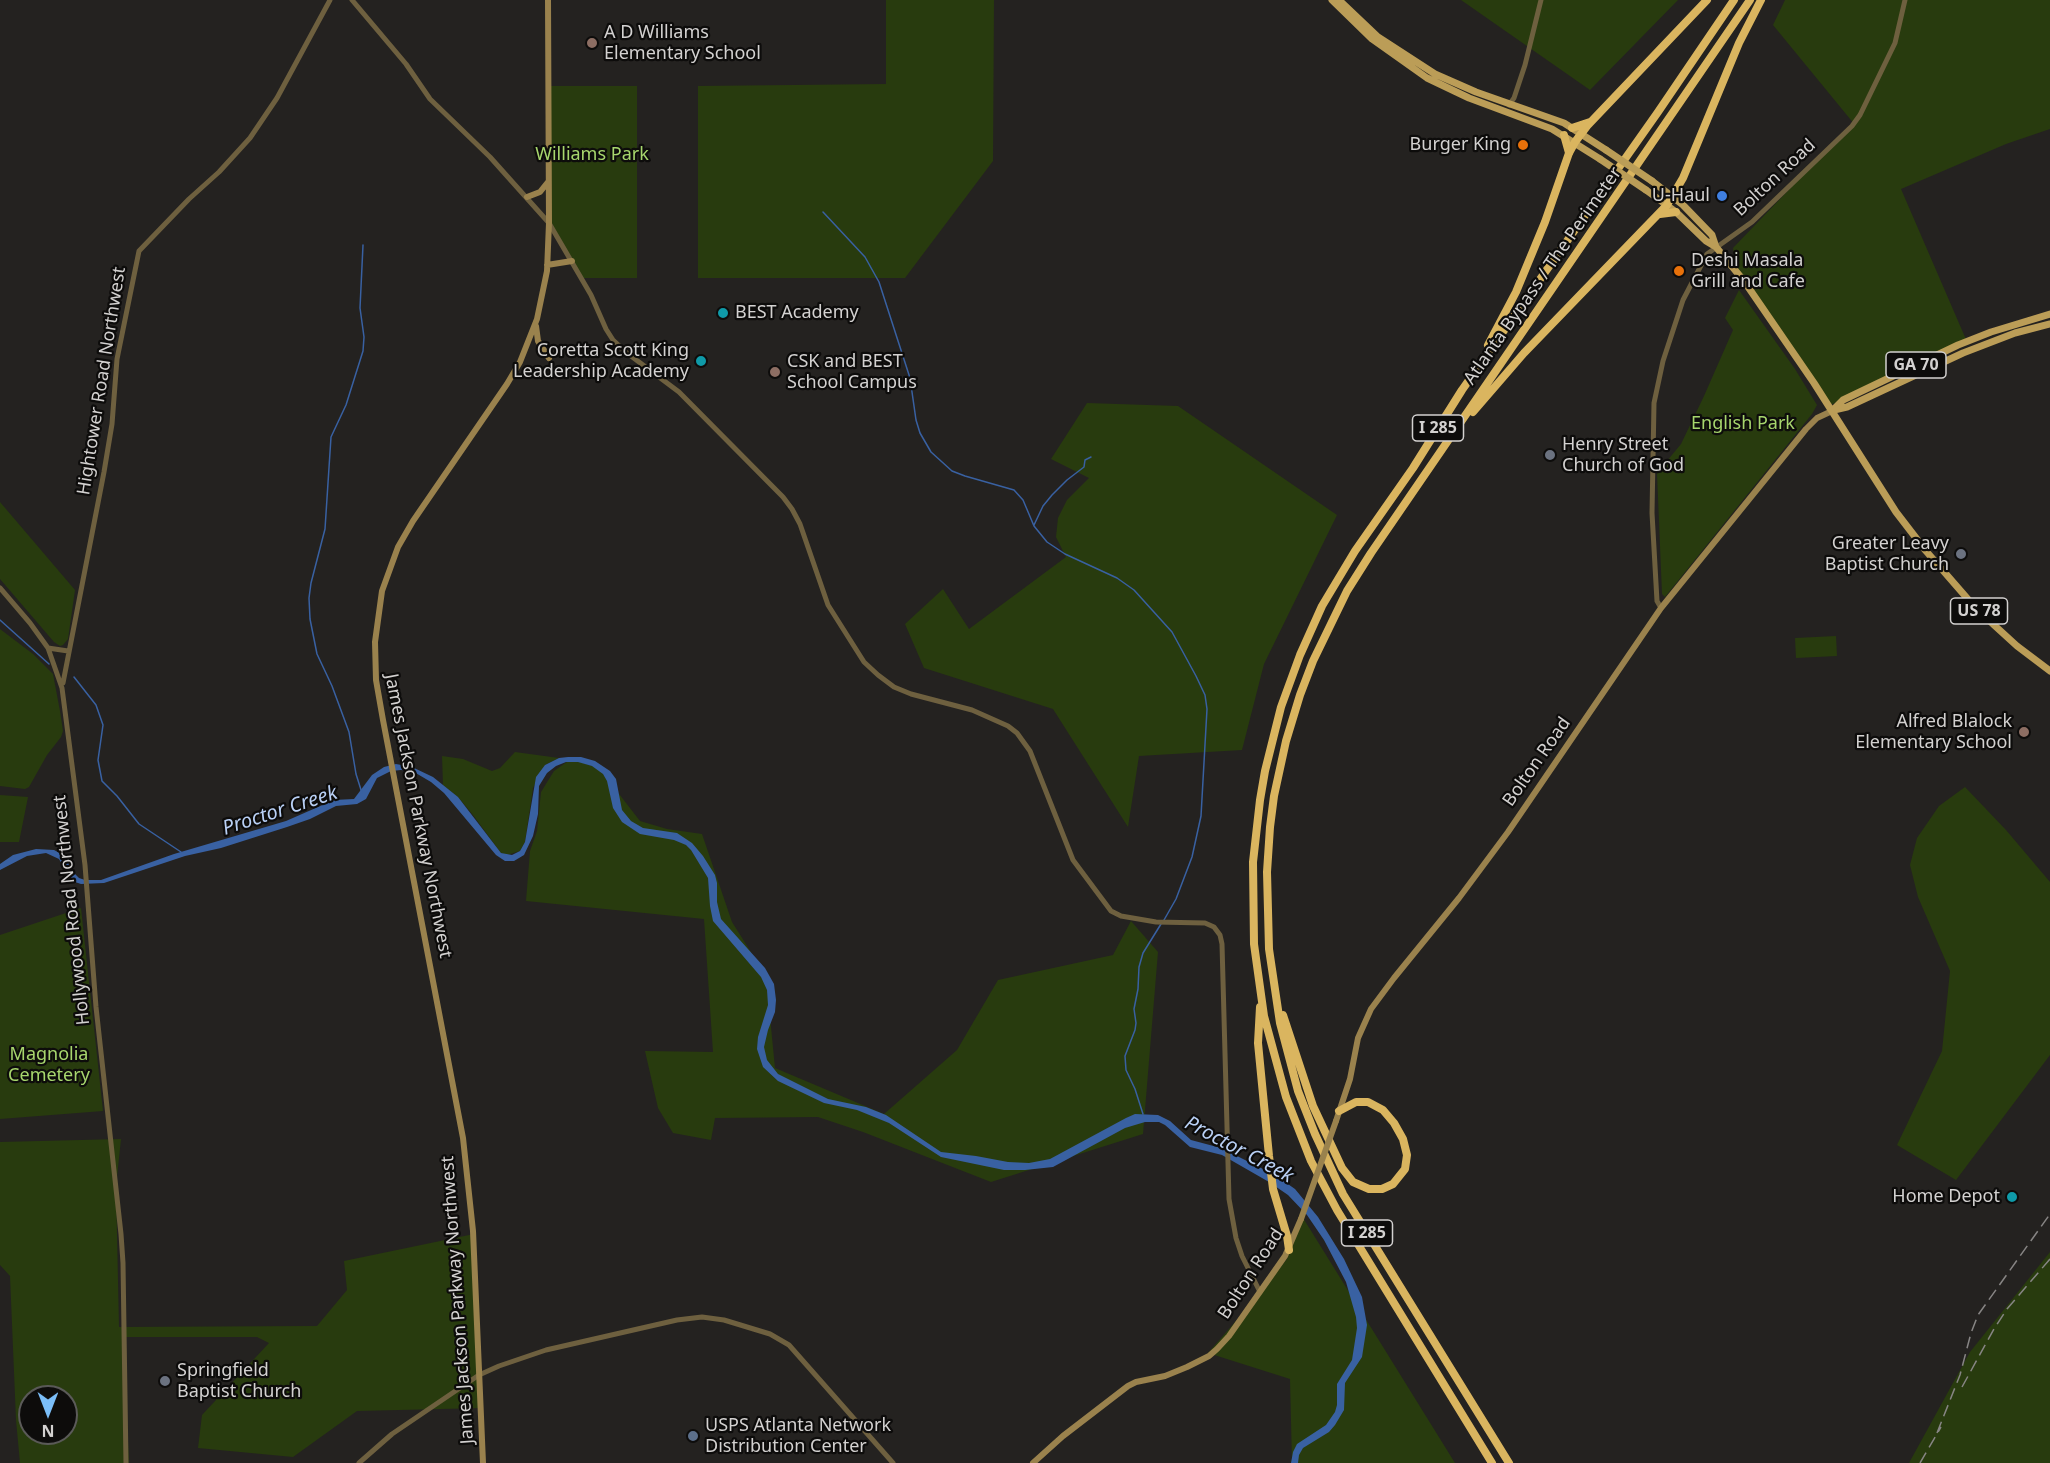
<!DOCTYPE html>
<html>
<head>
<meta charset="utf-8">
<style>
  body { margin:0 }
  #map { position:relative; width:2050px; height:1463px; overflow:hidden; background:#242220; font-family:"Noto Sans",sans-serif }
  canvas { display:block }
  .north { position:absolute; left:18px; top:1385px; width:60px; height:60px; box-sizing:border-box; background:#0d0c0b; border:2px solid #5c5b5a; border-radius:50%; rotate:180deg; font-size:16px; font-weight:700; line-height:24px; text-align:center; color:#d3d1d0 }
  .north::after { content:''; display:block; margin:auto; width:21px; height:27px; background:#7bbef8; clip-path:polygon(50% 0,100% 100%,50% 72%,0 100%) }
</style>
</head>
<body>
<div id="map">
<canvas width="2050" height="1463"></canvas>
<div class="north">N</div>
</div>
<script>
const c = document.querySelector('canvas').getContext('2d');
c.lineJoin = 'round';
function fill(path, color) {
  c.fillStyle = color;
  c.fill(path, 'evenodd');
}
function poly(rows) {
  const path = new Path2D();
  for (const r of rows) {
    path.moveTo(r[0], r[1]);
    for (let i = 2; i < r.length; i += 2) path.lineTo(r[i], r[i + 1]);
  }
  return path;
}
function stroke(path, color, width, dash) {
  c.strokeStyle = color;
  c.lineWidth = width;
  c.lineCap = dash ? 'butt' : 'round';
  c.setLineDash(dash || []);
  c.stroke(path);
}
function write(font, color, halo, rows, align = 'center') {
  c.font = font + ' "Noto Sans",sans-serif';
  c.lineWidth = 4.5;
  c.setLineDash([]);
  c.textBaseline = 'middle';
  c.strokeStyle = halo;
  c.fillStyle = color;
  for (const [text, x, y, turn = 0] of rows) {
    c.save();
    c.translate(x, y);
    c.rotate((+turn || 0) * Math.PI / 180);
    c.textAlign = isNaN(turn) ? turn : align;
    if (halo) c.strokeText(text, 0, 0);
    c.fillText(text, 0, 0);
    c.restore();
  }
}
fill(poly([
  [886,0,994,0,993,161,905,278,698,278,698,86,886,84],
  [1461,0,1678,0,1590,90],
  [1785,0,2050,0,2050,129,2006,144,1901,189,1968,344,1828,406,1737,275,1733,248,1805,173,1855,125,1773,25],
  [546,86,637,86,637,278,582,278,549,223],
  [1739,290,1795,369,1817,405,1812,414,1665,597,1662,594,1657,473,1681,444,1704,396,1733,330,1725,318],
  [1087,403,1178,406,1337,515,1264,664,1242,750,1139,756,1128,827,1053,709,924,668,905,624,943,589,969,629,1066,557,1056,537,1058,518,1067,500,1089,478,1051,459],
  [0,502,75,590,68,639,63,645,60,646,54,642,0,579],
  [0,629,33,654,53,674,60,711,63,731,61,737,47,755,29,787,25,789,0,786],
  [1836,636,1837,656,1796,658,1795,638],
  [515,752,559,758,545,765,533,788,525,842,520,851,507,855,501,853,473,815,458,797,443,785,442,756,463,759,492,771,500,768],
  [571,759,599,768,640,821,667,829,702,834,732,922,766,976,775,1068,884,1114,957,1050,998,980,1113,955,1131,921,1158,952,1143,1134,991,1182,863,1132,818,1117,715,1118,711,1140,673,1133,658,1108,645,1051,713,1052,704,919,526,901,530,851,537,831,541,792,554,771],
  [1965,787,2006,830,2050,882,2050,1055,1956,1180,1897,1145,1942,1051,1950,971,1918,897,1910,865,1917,838,1939,806],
  [0,795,28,797,19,842,0,842],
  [81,908,103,1111,0,1119,0,935],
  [121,1139,116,1187,119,1327,317,1326,347,1290,344,1261,474,1234,483,1408,357,1411,293,1457,198,1448,202,1415,269,1343,257,1337,126,1337,125,1374,129,1463,20,1463,16,1420,10,1276,0,1265,0,1142],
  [30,1397,66,1397,66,1433,30,1433],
  [1300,1213,1455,1463,1292,1463,1290,1379,1208,1353,1255,1299,1287,1259],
  [2050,1252,2050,1463,1909,1463,1970,1352]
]), '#283b0e');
fill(poly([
  [568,757,581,757,595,761,610,771,616,779,622,810,631,821,643,828,677,833,692,843,703,856,715,875,717,883,717,902,721,919,765,968,774,984,776,1000,775,1012,768,1030,764,1047,767,1060,778,1074,828,1099,866,1107,886,1115,941,1152,976,1156,1008,1162,1029,1163,1050,1159,1126,1118,1135,1114,1158,1115,1170,1121,1191,1140,1221,1148,1275,1175,1295,1189,1318,1217,1344,1259,1362,1297,1367,1325,1362,1357,1345,1383,1344,1410,1335,1425,1329,1432,1303,1448,1299,1455,1298,1463,1291,1463,1293,1452,1297,1444,1326,1425,1335,1412,1337,1405,1337,1384,1352,1360,1357,1328,1356,1317,1346,1282,1324,1240,1307,1215,1288,1195,1269,1182,1222,1155,1190,1147,1165,1125,1159,1122,1145,1122,1125,1128,1053,1167,1025,1170,1004,1170,941,1157,889,1123,857,1110,824,1103,778,1081,763,1067,757,1049,758,1037,768,1005,767,990,761,977,713,921,710,906,708,878,691,850,686,845,674,840,640,834,622,822,613,808,607,781,603,774,592,766,578,762,566,762,556,766,547,773,539,786,538,814,533,836,524,855,514,861,505,861,496,855,444,793,431,782,414,772,401,770,391,771,377,778,366,799,357,804,336,806,310,819,287,827,221,848,185,856,104,883,81,884,75,882,69,876,59,859,46,853,27,856,0,870,0,864,13,855,36,849,54,850,65,856,75,874,79,878,85,880,101,880,174,854,286,821,334,800,354,799,372,775,384,767,396,764,412,767,433,777,458,797,501,853,512,855,520,851,525,842,536,777,545,765,559,758]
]), '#3961a2');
stroke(poly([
  [823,212,865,257,879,282,910,378,916,420,920,433,931,452,952,471,965,476,1014,490,1023,500,1034,526,1047,542,1065,554,1117,578,1134,590,1172,632,1196,676,1205,695,1207,709,1201,816,1192,857,1176,899,1164,920],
  [1034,525,1043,506,1052,495,1067,480,1084,467,1085,460,1091,457],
  [0,620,49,664],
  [74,677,96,705,103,725,98,760,102,781,117,796,139,824,181,852],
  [362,793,356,774,349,732,332,686,317,654,310,619,309,598,311,583,325,529,331,437,346,405,363,351,364,337,360,308,363,245],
  [1143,1114,1135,1089,1126,1070,1125,1056,1135,1030,1136,1023,1134,1009,1138,989,1139,967,1143,953,1161,924]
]), '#3961a2', 1.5);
stroke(poly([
  [352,0,406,64,430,99,490,157,549,223,591,295,606,329,613,340,627,353,679,392,783,497,792,509,800,524,828,605,864,662,878,675,894,687,911,694,972,710,1008,726,1017,733,1030,751,1073,860,1111,911,1121,916,1156,922,1205,923,1214,927,1220,935,1222,944,1229,1199,1236,1238,1242,1256,1260,1292],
  [1509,105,1514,98,1525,65,1541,0],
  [0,588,30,623,48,648,62,688,85,865,96,1007,121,1234,123,1263,126,1463],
  [1661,608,1657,601,1652,513,1654,403,1663,361,1683,300,1707,254,1752,222,1852,126,1860,115,1895,43,1905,0],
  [48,648,68,651],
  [63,683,104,472,112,424,117,359,139,251,189,199,219,172,250,138,277,98,330,0],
  [359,1463,392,1434,479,1375,499,1366,546,1350,677,1320,702,1317,724,1320,770,1334,789,1345,893,1463]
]), '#6e603f', 5);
stroke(poly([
  [527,197,540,192,548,182],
  [547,265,572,261],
  [536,326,538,341,549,358],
  [1336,1121,1350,1079,1358,1038,1371,1009,1394,978,1459,898,1508,832,1661,608,1806,429,1817,418,1832,411],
  [483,1463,473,1231,463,1138,383,720,376,680,375,642,382,591,398,547,413,521,507,384,520,362,537,319,547,271,549,223,548,0],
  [1033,1463,1063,1436,1128,1386,1136,1382,1165,1376,1187,1367,1209,1356,1217,1349,1229,1336,1285,1256,1301,1219]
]), '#9a824d', 6);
stroke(poly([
  [1332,0,1372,39,1427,78,1469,98,1552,129,1600,159],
  [1339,0,1378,37,1435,74,1476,92,1564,123,1606,150],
  [1652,181,1683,205,1712,235,1716,247,1744,281,1814,383,1896,512,1926,551,1973,605,1994,625,2017,646,2050,671],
  [1646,190,1676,212,1706,241,1716,247],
  [1834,410,1847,407,1963,353,2015,333,2050,324],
  [1832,411,1843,400,1958,345,1991,332,2050,314]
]), '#bb9d57', 7);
stroke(poly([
  [1572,128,1590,122],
  [1564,135,1569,153],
  [1660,214,1676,212],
  [1488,345,1516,292,1545,222,1569,153,1575,142,1587,126,1707,0],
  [1473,412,1524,353,1667,205,1683,178,1739,43,1761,0],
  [1260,1007,1258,1043,1269,1156,1273,1189,1287,1236,1289,1250],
  [1283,1015,1313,1106,1342,1168,1353,1182,1369,1189,1382,1189,1393,1184,1405,1169,1407,1155,1403,1139,1394,1123,1383,1110,1368,1102,1356,1102,1339,1111],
  [1492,1463,1337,1210,1311,1161,1286,1097,1264,1016,1254,944,1253,862,1260,800,1265,771,1281,707,1300,655,1322,606,1355,551,1413,468,1462,390,1658,112,1734,0],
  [1509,1463,1343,1194,1315,1134,1298,1091,1280,1023,1269,949,1267,872,1270,827,1274,796,1286,741,1300,695,1313,661,1347,591,1371,553,1750,0]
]), '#dab55f', 8);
stroke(poly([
  [1962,1387,1994,1329,2007,1309,2050,1259],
  [1937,1433,1960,1375,1971,1333,1978,1315,2050,1214],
  [1920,1463,1941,1427]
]), '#878584', 1.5, [12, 6]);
stroke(poly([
  [1301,1219,1336,1121]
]), '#9a824d', 6);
stroke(poly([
  [1606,150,1652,181],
  [1600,159,1646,190]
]), '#bb9d57', 7);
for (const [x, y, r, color] of [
  [592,43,6,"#8d6e63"],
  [1523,145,6,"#e8710a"],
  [1722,196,6,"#3f7fe0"],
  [1679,271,6,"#e8710a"],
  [723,313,6,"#0f9aa8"],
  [701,361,6,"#0f9aa8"],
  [775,372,6,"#8d6e63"],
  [1550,455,6,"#6b7280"],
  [1961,554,6,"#6b7280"],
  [2024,732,6,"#8d6e63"],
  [2012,1197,6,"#0f9aa8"],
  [165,1381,6,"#6b7280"],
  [693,1436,6,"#5c6f8a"]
]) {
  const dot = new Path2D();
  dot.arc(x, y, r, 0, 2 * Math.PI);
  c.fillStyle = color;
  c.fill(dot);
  stroke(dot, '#0d0c0b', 2);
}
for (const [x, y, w] of [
  [1916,365,60],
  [1438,428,51],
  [1979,611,57],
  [1367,1233,51]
]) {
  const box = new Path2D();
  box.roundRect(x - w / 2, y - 13, w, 26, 4.5);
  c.fillStyle = '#0d0c0b';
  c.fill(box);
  stroke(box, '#d3d1d0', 1.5);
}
write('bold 16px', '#d3d1d0', null, [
  ["GA 70",1916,365],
  ["I 285",1438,428],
  ["US 78",1979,611],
  ["I 285",1367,1233]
]);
write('18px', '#d3d1d0', '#0d0c0b', [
  ["A D Williams",604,33],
  ["Elementary School",604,54],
  ["Burger King",1511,145,"right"],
  ["U-Haul",1710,196,"right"],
  ["Deshi Masala",1691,261],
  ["Grill and Cafe",1691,282],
  ["BEST Academy",735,313],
  ["Coretta Scott King",689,351,"right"],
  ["Leadership Academy",689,372,"right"],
  ["CSK and BEST",787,362],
  ["School Campus",787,383],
  ["Henry Street",1562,445],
  ["Church of God",1562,466],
  ["Greater Leavy",1949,544,"right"],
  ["Baptist Church",1949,565,"right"],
  ["Alfred Blalock",2012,722,"right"],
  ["Elementary School",2012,743,"right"],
  ["Home Depot",2000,1197,"right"],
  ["Springfield",177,1371],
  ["Baptist Church",177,1392],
  ["USPS Atlanta Network",705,1426],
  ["Distribution Center",705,1447]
], 'left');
write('18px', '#a7d66d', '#0d0c0b', [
  ["Williams Park",592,155],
  ["English Park",1743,424],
  ["Magnolia",49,1055],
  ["Cemetery",49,1076]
]);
write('18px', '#d3d1d0', '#0d0c0b', [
  ["Bolton Road",1775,178,-43],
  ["Atlanta Bypass / The Perimeter",1543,276,-55],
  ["Hightower Road Northwest",102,381,-81],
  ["Bolton Road",1537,762,-55],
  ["James Jackson Parkway Northwest",418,816,79],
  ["Hollywood Road Northwest",72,910,-96],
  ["Bolton Road",1251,1274,-57],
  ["James Jackson Parkway Northwest",458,1300,-94]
]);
write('italic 20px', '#b9d0f5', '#0d0c0b', [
  ["Proctor Creek",280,811,-18],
  ["Proctor Creek",1239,1150,28]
]);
</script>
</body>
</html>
